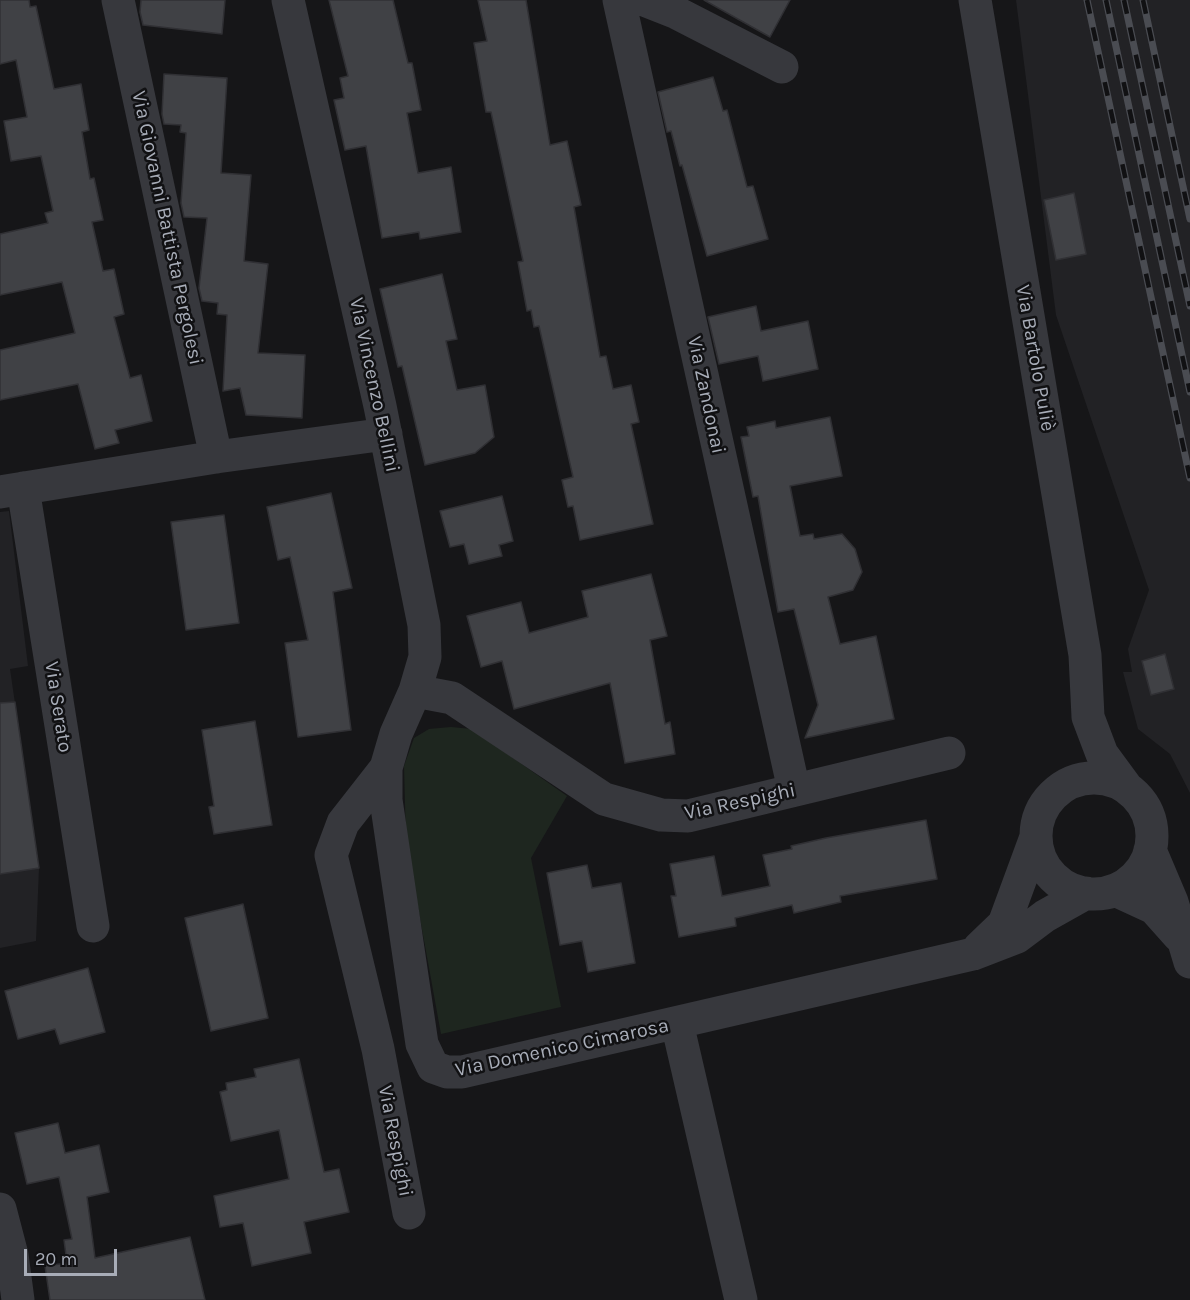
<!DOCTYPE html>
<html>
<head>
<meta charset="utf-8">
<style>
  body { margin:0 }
  #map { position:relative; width:1190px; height:1300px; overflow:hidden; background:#161618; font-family:Karla,sans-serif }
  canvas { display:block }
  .scale { position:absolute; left:24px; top:1249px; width:93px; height:27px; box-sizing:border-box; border:3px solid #a8adb8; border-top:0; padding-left:8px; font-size:18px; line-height:21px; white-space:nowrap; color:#a8adb8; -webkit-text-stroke:4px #111113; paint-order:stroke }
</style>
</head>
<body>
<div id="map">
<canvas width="1190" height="1300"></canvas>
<div class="scale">20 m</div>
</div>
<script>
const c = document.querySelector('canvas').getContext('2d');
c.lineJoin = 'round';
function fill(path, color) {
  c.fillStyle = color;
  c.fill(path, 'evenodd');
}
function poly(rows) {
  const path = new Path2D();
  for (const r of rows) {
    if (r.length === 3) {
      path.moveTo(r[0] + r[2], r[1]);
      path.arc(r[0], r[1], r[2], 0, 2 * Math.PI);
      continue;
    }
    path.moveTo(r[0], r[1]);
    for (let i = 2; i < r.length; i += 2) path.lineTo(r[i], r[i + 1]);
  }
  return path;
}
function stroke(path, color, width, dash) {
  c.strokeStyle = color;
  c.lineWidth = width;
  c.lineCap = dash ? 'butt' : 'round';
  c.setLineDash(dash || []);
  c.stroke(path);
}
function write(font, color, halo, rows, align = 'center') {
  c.font = font + ' Karla,sans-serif';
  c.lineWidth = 5;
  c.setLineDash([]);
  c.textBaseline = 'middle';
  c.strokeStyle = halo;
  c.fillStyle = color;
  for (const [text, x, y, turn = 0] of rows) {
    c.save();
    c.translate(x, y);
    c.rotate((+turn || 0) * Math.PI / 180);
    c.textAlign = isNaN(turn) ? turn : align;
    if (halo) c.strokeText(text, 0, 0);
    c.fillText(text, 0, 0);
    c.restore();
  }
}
fill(poly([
  [1016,0,1190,0,1190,793,1170,754,1138,729,1123,672,1132,672,1128,649,1149,590,1056,315],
  [9,511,28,666,10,669,39,868,36,941,0,948,0,512]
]), '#222225');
fill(poly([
  [451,727,472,729,567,796,531,858,561,1007,441,1034,406,841,404,766,414,738,429,729]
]), '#1e261f');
const building = poly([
  [0,0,29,0,30,7,36,6,54,89,81,84,89,130,82,132,90,179,94,178,103,220,92,222,103,271,114,269,124,314,114,317,130,378,141,375,152,421,115,430,119,443,95,449,78,384,0,400,0,350,75,333,62,282,0,295,0,234,48,223,45,213,53,211,41,156,11,161,4,121,27,117,16,60,0,64,0,0],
  [141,0,225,0,222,34,143,25,140,12,141,0],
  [329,0,393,0,408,63,412,63,421,110,407,113,418,173,451,167,461,232,420,239,419,232,382,238,366,146,345,150,334,100,344,98,340,78,348,76,329,0],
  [478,0,526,0,550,145,567,141,581,205,574,207,600,357,606,356,613,389,631,385,639,422,631,424,653,524,580,540,573,506,568,507,562,480,573,477,539,326,534,327,531,310,527,311,518,262,523,261,491,112,486,112,474,43,487,41,478,0],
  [704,0,790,0,770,37,704,0],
  [164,74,227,78,221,173,251,175,244,261,268,264,258,353,305,355,302,418,246,415,240,388,223,391,227,315,217,314,218,303,202,301,199,288,207,218,184,217,181,203,186,133,180,132,181,125,164,124,162,114,164,74],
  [713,77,723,111,727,110,747,187,753,186,768,239,707,256,682,165,680,166,671,131,667,132,658,92,713,77],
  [1074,193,1086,254,1056,260,1044,200,1074,193],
  [442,274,457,339,446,341,457,390,485,385,494,437,475,453,425,465,402,366,398,367,380,289,442,274],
  [756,306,761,331,808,321,818,369,763,381,758,356,719,364,708,317,756,306],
  [830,417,842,476,790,486,800,536,813,534,814,539,842,534,855,549,862,572,853,590,828,597,840,644,876,636,894,719,805,738,818,705,794,609,778,612,758,496,753,497,741,437,749,436,747,427,775,421,776,428,830,417],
  [331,493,352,588,333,592,351,730,298,737,285,643,308,640,290,557,278,560,267,507,331,493],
  [502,496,513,541,499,545,502,556,469,564,464,544,450,547,440,511,502,496],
  [224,515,239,623,186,630,171,522,224,515],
  [651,574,667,636,650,640,665,724,670,722,675,754,625,763,610,683,514,709,502,661,481,667,467,616,521,602,529,633,588,617,582,591,651,574],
  [1165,654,1174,689,1151,695,1142,661,1165,654],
  [15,702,39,868,0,874,0,703,15,702],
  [255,721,272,825,214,834,209,807,214,806,202,730,255,721],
  [926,820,937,879,840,896,841,902,794,913,792,905,735,918,736,926,679,937,671,896,676,896,670,864,714,856,722,896,770,886,763,855,792,849,791,846,826,838,926,820],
  [587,865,592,888,621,883,635,963,588,972,582,941,560,945,547,873,587,865],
  [243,904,268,1018,211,1031,185,918,243,904],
  [88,968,105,1032,60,1044,55,1029,18,1039,5,991,88,968],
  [299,1059,324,1172,339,1169,349,1212,304,1222,311,1253,252,1266,243,1223,220,1227,214,1196,289,1179,279,1130,231,1141,220,1092,227,1090,226,1083,256,1077,254,1069,299,1059],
  [58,1123,65,1153,99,1145,109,1192,87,1197,95,1258,190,1237,205,1300,50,1300,45,1266,67,1263,64,1240,72,1239,59,1177,27,1184,15,1133,58,1123]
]);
fill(building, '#404145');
stroke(building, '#303034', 1.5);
stroke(poly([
  [118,0,216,457],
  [288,0,380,406,424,625,425,657,415,691,396,734,386,768,386,800,422,1044,433,1067,447,1072,462,1072,973,954,1017,937,1045,916,1086,893],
  [619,0,794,790],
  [644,0,677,13,782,67],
  [975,0,1085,655,1088,717,1102,754,1127,788],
  [23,488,93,926],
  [0,492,216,457,386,434],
  [415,691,452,698,604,799,661,815,688,816,949,753],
  [386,768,343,823,331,855,378,1049,409,1213],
  [1094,836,58],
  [1150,850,1172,902,1190,962],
  [1115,890,1154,908,1179,936],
  [979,948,1004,924,1036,837],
  [677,1023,741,1300],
  [0,1209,12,1255,18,1300]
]), '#37383d', 33);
const rail = poly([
  [1087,0,1190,478],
  [1106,0,1190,392],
  [1124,0,1190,306],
  [1143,0,1190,219]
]);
stroke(rail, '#4a4c52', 7);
stroke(rail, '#111113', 4.5, [14]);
write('20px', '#a8adb8', '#111113', [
  ["Via Giovanni Battista Pergolesi",167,228,78],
  ["Via Bartolo Puliè",1035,358,80],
  ["Via Vincenzo Bellini",374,385,78],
  ["Via Zandonai",706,395,78],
  ["Via Serato",58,707,81],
  ["Via Respighi",740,802,-12],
  ["Via Domenico Cimarosa",562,1048,-12],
  ["Via Respighi",395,1141,79]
]);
</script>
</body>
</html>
